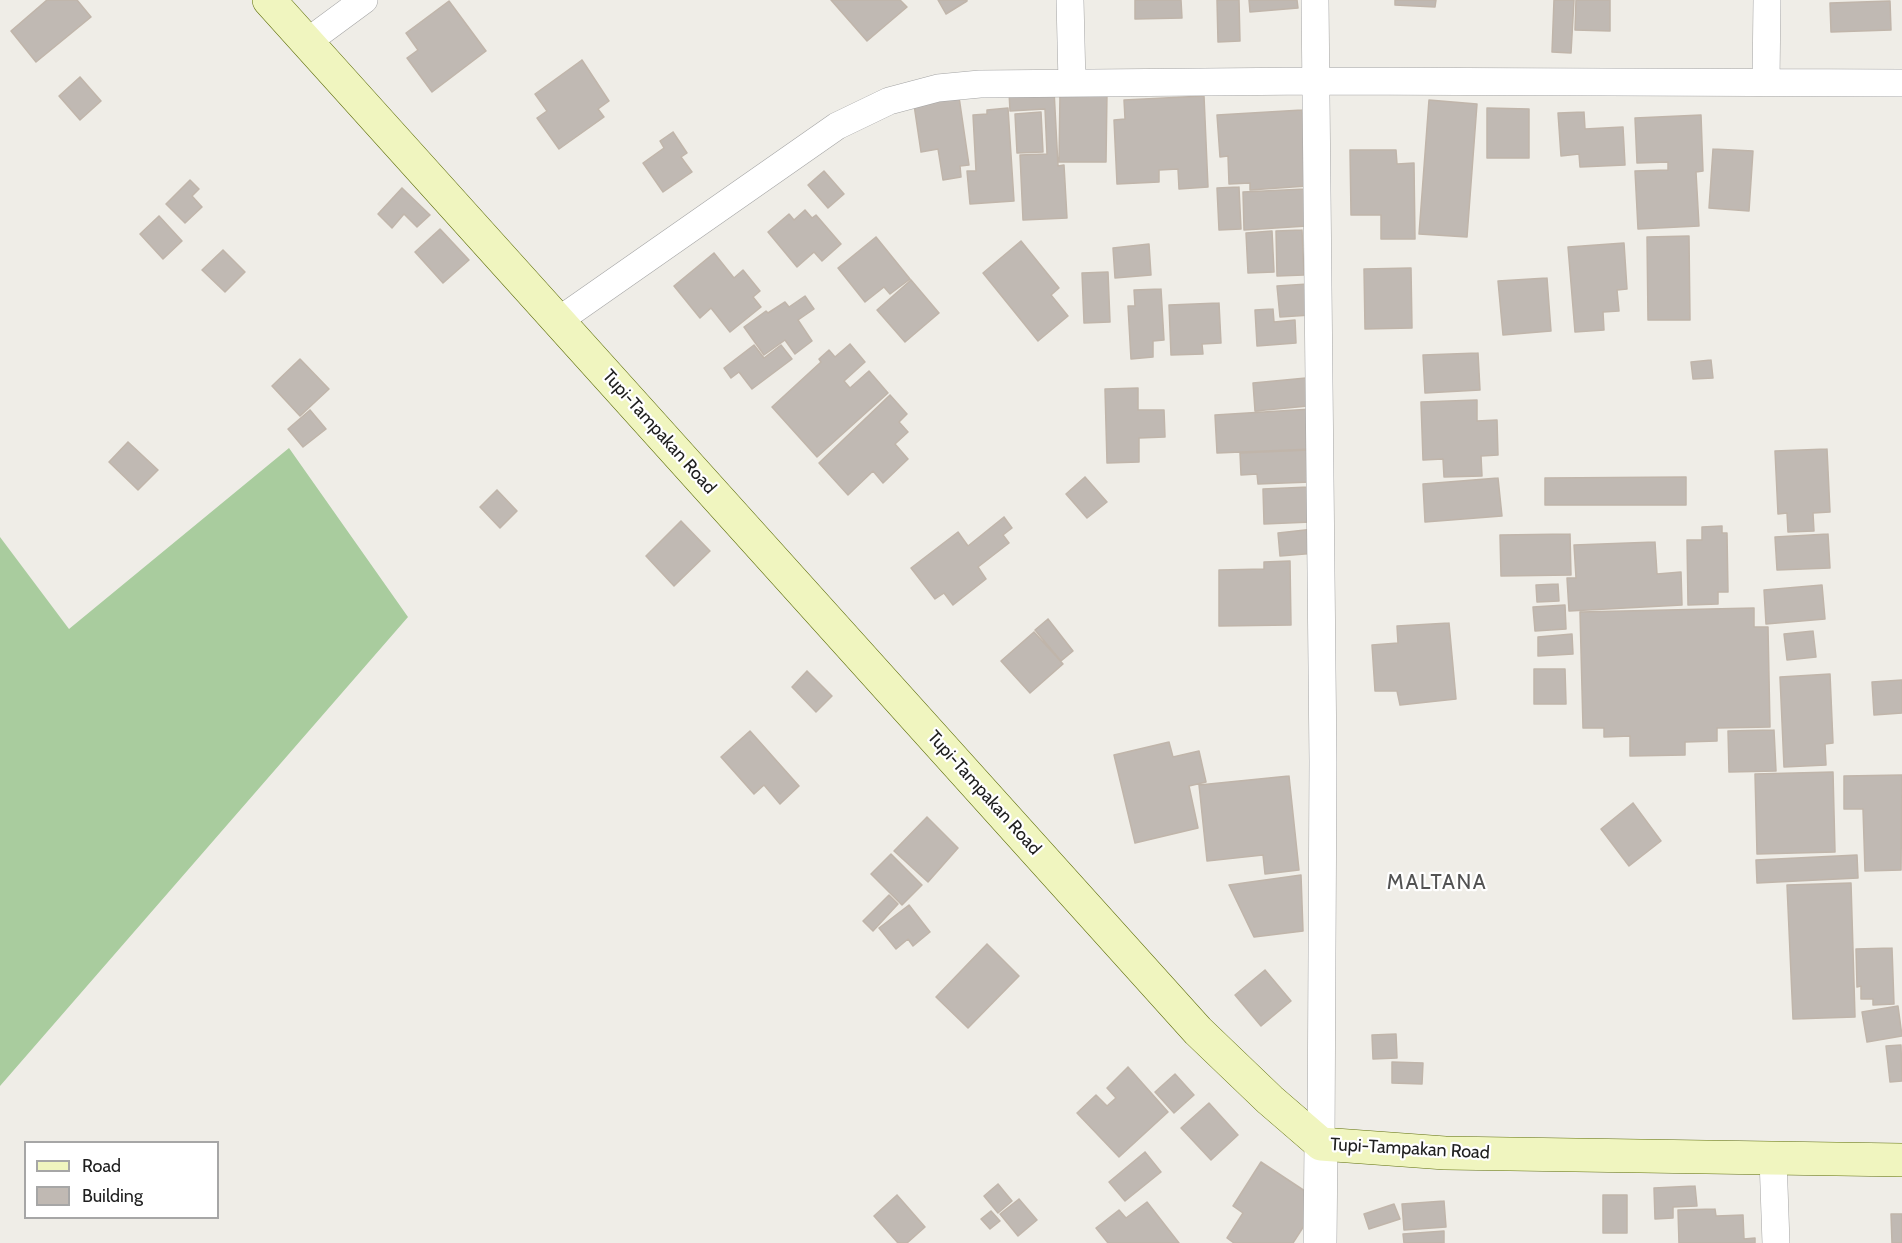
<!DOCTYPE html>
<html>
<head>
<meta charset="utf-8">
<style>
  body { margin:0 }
  #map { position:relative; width:1902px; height:1243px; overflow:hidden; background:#efede7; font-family:Cabin,sans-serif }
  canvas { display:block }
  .legend { position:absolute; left:24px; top:1141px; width:195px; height:78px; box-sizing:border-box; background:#fff; border:2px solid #a6a6a6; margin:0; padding:8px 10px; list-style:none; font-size:18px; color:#202020 }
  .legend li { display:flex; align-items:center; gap:12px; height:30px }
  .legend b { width:30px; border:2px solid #a6a6a6 }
</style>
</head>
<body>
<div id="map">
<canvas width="1902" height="1243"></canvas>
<ul class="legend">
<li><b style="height:8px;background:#f0f5bf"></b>Road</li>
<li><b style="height:16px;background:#c0b9b3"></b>Building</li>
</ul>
</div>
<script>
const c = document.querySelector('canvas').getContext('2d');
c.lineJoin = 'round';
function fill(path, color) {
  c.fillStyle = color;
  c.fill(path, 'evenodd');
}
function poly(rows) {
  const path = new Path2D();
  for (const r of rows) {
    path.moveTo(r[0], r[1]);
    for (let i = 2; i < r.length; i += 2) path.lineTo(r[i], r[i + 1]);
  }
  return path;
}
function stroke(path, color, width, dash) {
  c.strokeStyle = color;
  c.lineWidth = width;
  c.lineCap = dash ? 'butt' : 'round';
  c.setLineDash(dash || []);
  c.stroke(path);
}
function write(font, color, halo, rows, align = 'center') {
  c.font = font + ' Cabin,sans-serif';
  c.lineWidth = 4.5;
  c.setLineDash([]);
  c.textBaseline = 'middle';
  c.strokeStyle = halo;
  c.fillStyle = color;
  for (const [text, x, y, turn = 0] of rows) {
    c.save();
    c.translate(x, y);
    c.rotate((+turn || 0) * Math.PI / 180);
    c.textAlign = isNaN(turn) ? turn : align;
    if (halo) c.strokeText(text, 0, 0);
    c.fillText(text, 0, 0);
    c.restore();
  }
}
fill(poly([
  [289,448,408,617,0,1086,0,537,69,629]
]), '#a9cc9e');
const building = poly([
  [47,0,77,0,91,17,36,62,11,31,47,0],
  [831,0,900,0,907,7,867,41,831,0],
  [938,0,967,0,967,1,946,14,938,0],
  [1135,0,1181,0,1182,18,1135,19,1135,0],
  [1217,0,1239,0,1240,41,1218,42,1217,0],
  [1249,0,1297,0,1298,8,1250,12,1249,0],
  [1395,0,1436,0,1435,7,1395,5,1395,0],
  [1554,0,1574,0,1571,53,1552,52,1554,0],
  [1576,0,1610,0,1610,31,1575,30,1576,0],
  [449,1,486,51,432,92,407,58,418,50,406,33,449,1],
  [1890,1,1891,30,1831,32,1830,3,1890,1],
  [582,60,609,101,598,109,604,117,559,149,537,118,547,111,535,94,582,60],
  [80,77,101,101,80,120,59,96,80,77],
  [958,90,969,165,960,166,961,177,943,180,938,149,921,152,914,105,958,90],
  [1054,90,1058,166,1064,165,1067,218,1023,220,1020,155,1047,154,1045,109,1010,111,1009,92,1054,90],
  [1060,93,1107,93,1106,162,1059,162,1060,93],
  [1204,96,1208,187,1179,189,1178,169,1159,170,1159,182,1117,184,1114,120,1125,119,1124,100,1204,96],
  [1429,100,1477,104,1467,237,1419,234,1429,100],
  [1008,108,1014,201,970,204,967,171,976,171,973,115,987,114,987,110,1008,108],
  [1487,108,1529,109,1529,158,1487,158,1487,108],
  [1302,110,1307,186,1250,190,1250,183,1229,184,1228,156,1220,157,1217,115,1302,110],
  [1041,112,1043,152,1017,153,1015,114,1041,112],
  [1584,112,1585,129,1623,127,1625,165,1580,167,1579,154,1561,156,1558,113,1584,112],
  [1701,115,1703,171,1696,172,1699,226,1638,229,1635,171,1668,170,1668,162,1637,163,1635,118,1701,115],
  [673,132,687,153,681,157,692,172,663,192,643,163,664,148,660,141,673,132],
  [1713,149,1753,151,1749,211,1709,208,1713,149],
  [1350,150,1396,150,1397,164,1414,163,1415,239,1381,239,1381,215,1351,215,1350,150],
  [824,171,844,194,828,208,808,185,824,171],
  [190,180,199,189,192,196,202,207,185,223,166,204,190,180],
  [1239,187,1241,229,1219,230,1217,188,1239,187],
  [402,188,430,215,417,227,404,214,392,228,378,214,402,188],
  [1305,189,1307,226,1244,230,1243,192,1305,189],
  [805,210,812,218,816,215,841,244,822,261,814,252,797,267,768,232,789,214,794,220,805,210],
  [159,216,182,241,163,259,140,234,159,216],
  [440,229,469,260,443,283,415,252,440,229],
  [1302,230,1304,275,1277,276,1276,231,1302,230],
  [1272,231,1274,272,1248,273,1246,233,1272,231],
  [1689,236,1690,320,1648,320,1647,237,1689,236],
  [876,237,910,279,890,294,884,287,865,302,838,268,876,237],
  [1021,241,1059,288,1051,295,1068,316,1038,341,983,273,1021,241],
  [1624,243,1627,289,1617,290,1619,311,1603,312,1604,330,1575,332,1568,247,1624,243],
  [1149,244,1151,275,1115,278,1113,248,1149,244],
  [223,250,245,272,225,292,202,270,223,250],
  [714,253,734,278,743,270,760,291,753,297,761,307,730,332,711,308,700,318,674,286,714,253],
  [1411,268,1412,328,1365,329,1364,269,1411,268],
  [1108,272,1110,322,1084,323,1082,273,1108,272],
  [1547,278,1551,331,1503,335,1498,281,1547,278],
  [911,280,939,313,905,342,877,310,911,280],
  [1308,284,1311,315,1280,317,1277,286,1308,284],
  [1161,289,1164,340,1153,341,1153,357,1131,359,1128,306,1135,306,1134,290,1161,289],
  [805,296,814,309,798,320,812,341,795,354,785,340,764,355,744,327,766,311,768,313,785,302,789,307,805,296],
  [1219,303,1221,343,1202,344,1203,354,1171,355,1169,305,1219,303],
  [1273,309,1274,322,1295,320,1296,343,1257,346,1255,310,1273,309],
  [850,344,865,362,844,381,850,388,869,371,888,393,817,457,772,407,821,362,819,359,829,350,835,357,850,344],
  [754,345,764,358,781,345,792,359,752,389,739,372,731,378,724,368,754,345],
  [1478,353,1480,390,1425,393,1423,355,1478,353],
  [300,359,329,389,300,416,272,386,300,359],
  [1711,360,1713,378,1693,379,1691,362,1711,360],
  [1306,378,1308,406,1255,411,1253,383,1306,378],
  [1138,388,1138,410,1164,410,1165,437,1139,438,1139,462,1107,463,1105,389,1138,388],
  [890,395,907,414,899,422,908,432,895,444,908,459,883,483,873,471,848,495,819,463,890,395],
  [1477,400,1477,421,1497,420,1498,455,1481,456,1482,476,1444,477,1443,459,1423,460,1421,402,1477,400],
  [1312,409,1313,449,1217,453,1215,415,1312,409],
  [310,410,326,429,303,447,288,429,310,410],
  [128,442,158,470,138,490,109,462,128,442],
  [1827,449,1830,512,1813,513,1814,531,1788,532,1787,513,1778,514,1775,451,1827,449],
  [1310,450,1311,482,1258,484,1257,474,1241,475,1240,453,1310,450],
  [1085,477,1107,502,1087,518,1066,494,1085,477],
  [1686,477,1686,505,1545,505,1545,478,1686,477],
  [1498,478,1502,516,1425,522,1423,484,1498,478],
  [1309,487,1311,522,1264,524,1263,489,1309,487],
  [497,490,517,511,500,528,480,507,497,490],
  [1004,517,1012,528,1003,535,1009,543,978,567,986,579,953,605,944,593,935,599,911,568,958,532,968,546,1004,517],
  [681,521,710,551,674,586,646,556,681,521],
  [1722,526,1722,533,1727,533,1728,592,1718,592,1718,604,1688,605,1687,540,1702,540,1702,527,1722,526],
  [1314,529,1317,553,1280,556,1278,533,1314,529],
  [1570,534,1571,575,1501,576,1500,535,1570,534],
  [1828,534,1830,568,1777,570,1775,537,1828,534],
  [1655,542,1657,574,1681,572,1682,605,1569,611,1567,578,1576,578,1574,545,1655,542],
  [1290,561,1291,625,1219,626,1219,570,1264,569,1264,562,1290,561],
  [1558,584,1559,601,1537,602,1536,585,1558,584],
  [1822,585,1825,619,1766,624,1764,590,1822,585],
  [1565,605,1566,629,1535,631,1533,607,1565,605],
  [1754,608,1754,627,1768,627,1770,727,1717,728,1717,741,1685,742,1685,755,1630,756,1630,736,1604,737,1604,728,1583,728,1580,612,1754,608],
  [1048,619,1073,651,1061,661,1035,630,1048,619],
  [1449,623,1456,699,1400,705,1397,691,1375,691,1372,645,1398,643,1397,626,1449,623],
  [1813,631,1816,657,1787,660,1784,634,1813,631],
  [1034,632,1063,664,1030,693,1001,661,1034,632],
  [1572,634,1573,654,1538,656,1538,637,1572,634],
  [1534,669,1565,669,1566,704,1534,704,1534,669],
  [807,671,832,696,816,712,792,687,807,671],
  [1830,674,1833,743,1825,744,1826,765,1784,767,1780,677,1830,674],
  [1902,680,1902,713,1874,715,1872,682,1902,680],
  [1774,730,1776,771,1729,772,1728,731,1774,730],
  [750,731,799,786,780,804,764,785,754,794,721,757,750,731],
  [1169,742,1173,757,1199,751,1206,782,1189,786,1198,828,1135,843,1114,755,1169,742],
  [1833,772,1835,852,1757,854,1755,774,1833,772],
  [1902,775,1901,870,1865,871,1863,809,1844,809,1844,776,1902,775],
  [1289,776,1299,870,1265,874,1263,855,1207,861,1199,785,1289,776],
  [1633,803,1661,841,1629,866,1601,829,1633,803],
  [927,817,958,848,928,882,894,851,927,817],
  [891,854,922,885,902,905,871,874,891,854],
  [1857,855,1858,878,1757,883,1756,860,1857,855],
  [1301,875,1303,931,1254,937,1229,885,1301,875],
  [1851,883,1855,1017,1793,1019,1787,885,1851,883],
  [889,895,898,904,873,931,863,921,889,895],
  [909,905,930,932,913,946,908,939,896,949,879,928,909,905],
  [987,944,1019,976,968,1028,936,997,987,944],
  [1892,948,1894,1004,1873,1005,1873,999,1861,999,1861,986,1857,987,1856,949,1892,948],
  [1265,970,1291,1001,1261,1026,1235,995,1265,970],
  [1898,1006,1902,1036,1867,1042,1862,1012,1898,1006],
  [1396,1034,1397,1058,1373,1059,1372,1035,1396,1034],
  [1901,1045,1902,1081,1890,1082,1886,1046,1901,1045],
  [1392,1062,1423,1063,1422,1084,1392,1083,1392,1062],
  [1128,1067,1168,1112,1119,1157,1077,1113,1096,1095,1107,1106,1116,1098,1107,1088,1128,1067],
  [1175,1074,1194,1095,1174,1113,1155,1092,1175,1074],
  [1209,1103,1238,1135,1211,1160,1181,1128,1209,1103],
  [1145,1152,1161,1172,1125,1201,1109,1182,1145,1152],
  [1261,1162,1320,1201,1293,1243,1234,1243,1227,1238,1243,1213,1233,1206,1261,1162],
  [998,1184,1012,1201,998,1213,984,1196,998,1184],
  [1695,1186,1697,1206,1673,1207,1673,1218,1655,1219,1654,1188,1695,1186],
  [897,1195,925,1227,907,1243,898,1243,874,1216,897,1195],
  [1603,1195,1627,1195,1627,1233,1603,1233,1603,1195],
  [1019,1199,1037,1220,1018,1236,1000,1214,1019,1199],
  [1444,1201,1446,1227,1404,1230,1402,1204,1444,1201],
  [1147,1202,1179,1243,1108,1243,1096,1228,1119,1210,1126,1218,1147,1202],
  [1394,1204,1400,1219,1369,1229,1364,1214,1394,1204],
  [1715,1209,1716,1216,1743,1215,1744,1239,1755,1238,1755,1243,1679,1243,1678,1210,1715,1209],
  [991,1211,1000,1221,990,1229,981,1219,991,1211],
  [1891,1214,1902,1214,1902,1243,1892,1243,1891,1214],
  [1444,1231,1444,1243,1404,1243,1403,1234,1444,1231]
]);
fill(building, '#c0b9b3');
stroke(building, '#c0b5aa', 1.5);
const minor = poly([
  [1070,0,1072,83],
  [1315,0,1323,761,1321,1144],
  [307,42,364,0],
  [1766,82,1767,0],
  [558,321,837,126,889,101,938,88,980,84,1315,81,1902,83],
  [1773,1158,1776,1243]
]);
const tertiary = poly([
  [1320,1243,1321,1144]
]);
const secondary = poly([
  [269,0,1198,1031,1270,1100,1321,1144,1445,1153,1902,1160]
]);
stroke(minor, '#a4a4a4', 28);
stroke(tertiary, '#a4a4a4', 34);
stroke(secondary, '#60700d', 34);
stroke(minor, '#fff', 27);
stroke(tertiary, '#fff', 33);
stroke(secondary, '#f0f5bf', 33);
write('18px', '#202020', '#fff', [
  ["Tupi-Tampakan Road",659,432,48],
  ["Tupi-Tampakan Road",984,793,48],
  ["Tupi-Tampakan Road",1410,1149,3]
]);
c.letterSpacing = '1.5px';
write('21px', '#535353', '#fff', [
  ["MALTANA",1437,883]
]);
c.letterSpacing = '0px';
</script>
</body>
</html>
